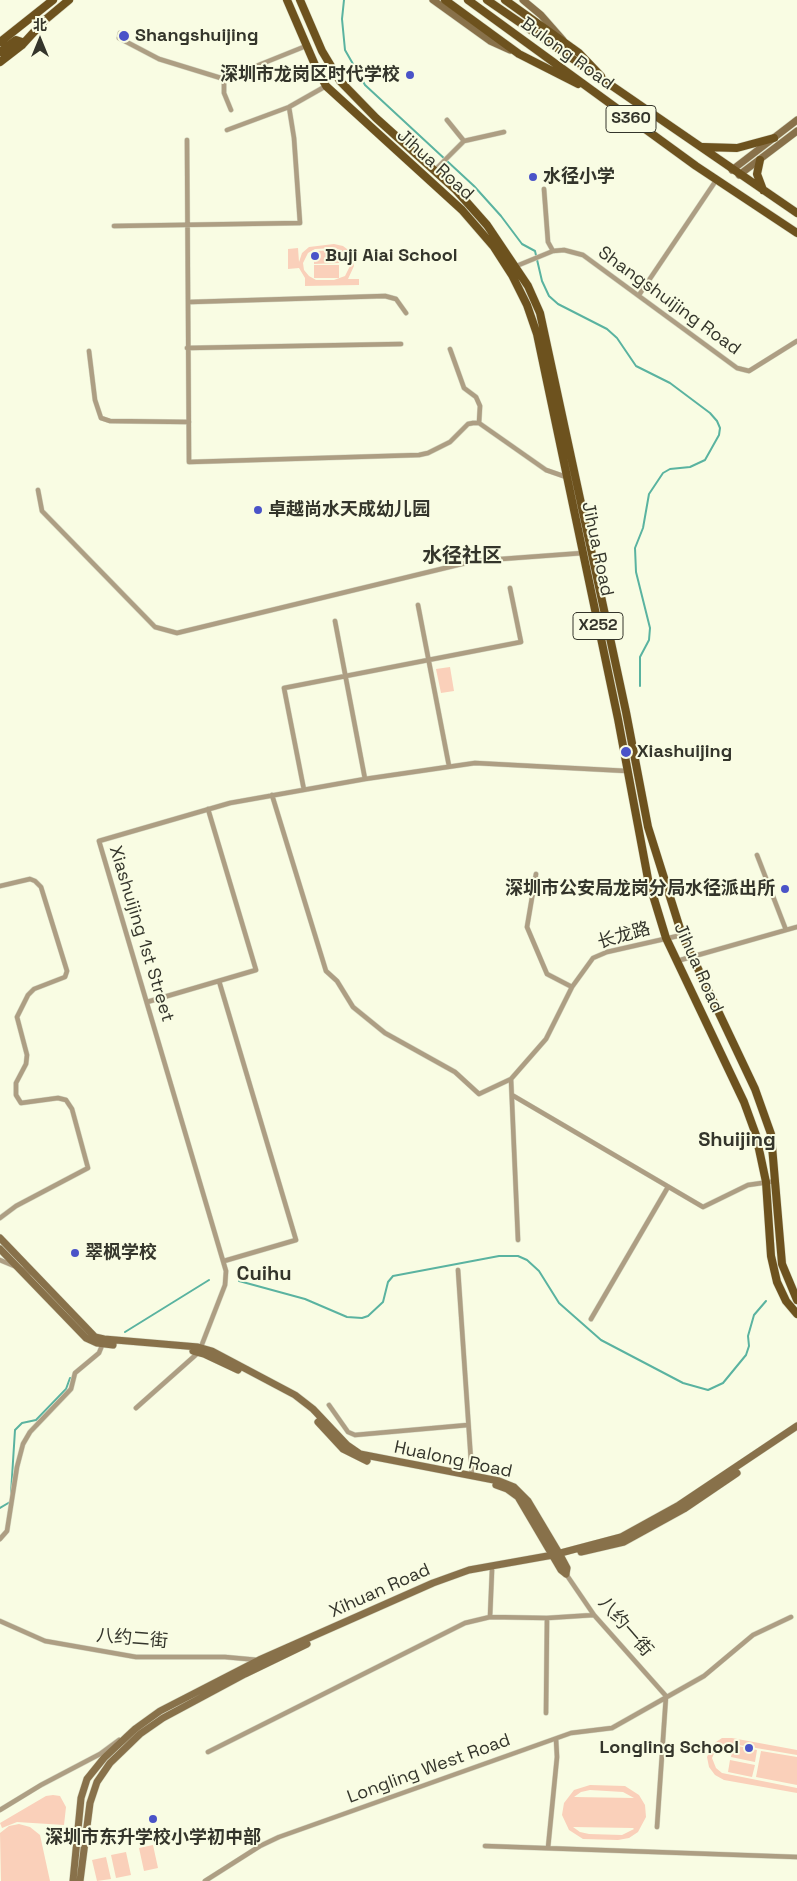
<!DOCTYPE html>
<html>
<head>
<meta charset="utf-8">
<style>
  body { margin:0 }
  #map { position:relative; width:797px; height:1881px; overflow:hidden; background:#f9fce3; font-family:"Space Grotesk","Noto Sans SC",sans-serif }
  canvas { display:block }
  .north { position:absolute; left:15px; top:15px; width:50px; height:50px; -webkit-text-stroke:4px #f9fce3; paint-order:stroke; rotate:0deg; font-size:14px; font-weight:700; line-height:20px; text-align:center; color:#34352b }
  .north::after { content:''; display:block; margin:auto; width:18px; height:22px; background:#34352b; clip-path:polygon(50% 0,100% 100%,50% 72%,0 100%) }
</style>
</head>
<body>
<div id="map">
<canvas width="797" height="1881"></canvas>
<div class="north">北</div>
</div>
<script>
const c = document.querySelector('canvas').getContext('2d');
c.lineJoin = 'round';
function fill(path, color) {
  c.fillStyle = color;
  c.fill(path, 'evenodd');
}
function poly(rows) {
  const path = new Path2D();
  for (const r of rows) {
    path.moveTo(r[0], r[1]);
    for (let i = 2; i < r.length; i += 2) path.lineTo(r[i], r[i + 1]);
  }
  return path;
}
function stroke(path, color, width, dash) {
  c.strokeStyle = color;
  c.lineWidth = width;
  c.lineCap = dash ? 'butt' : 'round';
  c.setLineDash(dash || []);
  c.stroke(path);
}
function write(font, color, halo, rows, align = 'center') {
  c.font = font + ' "Space Grotesk","Noto Sans SC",sans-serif';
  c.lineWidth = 4;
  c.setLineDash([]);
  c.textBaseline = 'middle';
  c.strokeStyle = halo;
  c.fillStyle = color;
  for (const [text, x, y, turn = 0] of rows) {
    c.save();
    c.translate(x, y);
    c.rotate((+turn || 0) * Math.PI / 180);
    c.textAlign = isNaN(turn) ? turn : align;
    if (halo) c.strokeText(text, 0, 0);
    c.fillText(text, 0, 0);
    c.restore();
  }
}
fill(poly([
  [334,244,343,246,351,252,354,266,348,279,359,279,359,285,305,286,305,278,299,268,288,269,288,249,298,248,299,262,302,253,309,247],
  [334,248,341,250,349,258,350,266,345,276,334,280,316,280,309,276,304,270,303,263,308,253,315,249],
  [339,250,339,263,314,264,314,251],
  [314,265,339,265,339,278,314,278],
  [450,667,454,691,441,693,436,669],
  [722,1738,732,1738,797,1750,797,1755,727,1743,717,1747,712,1758,716,1768,722,1773,797,1788,797,1793,724,1780,715,1775,709,1767,707,1757,713,1744],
  [733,1745,757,1750,755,1762,731,1757],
  [761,1751,797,1757,797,1785,756,1777],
  [730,1760,755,1765,752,1777,728,1772],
  [590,1785,625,1786,639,1795,645,1805,646,1817,638,1832,629,1838,618,1840,583,1839,569,1830,562,1815,564,1803,574,1790],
  [590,1790,623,1792,634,1798,574,1797,581,1792],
  [573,1827,633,1828,634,1829,622,1835,589,1834,580,1832],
  [53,1795,60,1796,66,1807,64,1825,17,1822,2,1828,0,1823,46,1796],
  [19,1824,30,1827,40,1835,50,1881,1,1881,0,1833,9,1826],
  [153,1845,158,1868,144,1871,139,1848],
  [126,1852,131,1875,116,1878,111,1855],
  [106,1857,111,1879,97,1881,92,1860]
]), '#fad0ba');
stroke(poly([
  [344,0,342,19,345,50,365,85,474,186,501,216,522,244,535,251,542,281,549,296,558,304,607,329,617,338,636,366,670,383,710,413,717,421,720,428,719,435,705,460,690,467,670,469,663,473,649,494,643,528,635,548,636,572,650,628,649,640,640,657,640,686],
  [239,1281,305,1299,347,1317,362,1318,368,1316,383,1302,388,1282,393,1276,499,1256,518,1256,527,1260,539,1271,559,1303,601,1340,683,1383,708,1390,723,1383,746,1355,749,1346,748,1336,754,1315,766,1301],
  [125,1332,209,1280],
  [11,1493,15,1430,22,1423,36,1420,66,1389,70,1378],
  [0,1508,10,1502]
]), '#5ab3a0', 2);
const street = poly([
  [120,33,119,38,159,59,224,79,306,46],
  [224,79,224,93,231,110],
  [447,120,464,141],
  [227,130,289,107,326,86],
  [187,140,189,462,419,455,428,453,450,442,468,424,473,423,479,423,546,470,569,478],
  [434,171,464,141,504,132],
  [544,189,548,242,553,251],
  [114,226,300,223,294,138,289,107],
  [514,267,553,251,564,250,583,255,737,368,749,371,797,341],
  [639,295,717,179],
  [190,302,385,296,396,299,406,313],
  [187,348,401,344],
  [450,349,464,388,476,397,480,406,479,423],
  [89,351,95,400,101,418,110,421,189,422],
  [38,490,42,511,155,627,177,633,474,561,583,553],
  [418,605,449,766],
  [335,621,365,779],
  [304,790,284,688,521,642,510,588],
  [272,795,326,971,337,981,353,1007,385,1033,455,1072,479,1094,511,1079,546,1039,572,987,593,958,607,952,682,935],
  [757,855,786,930],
  [536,874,527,927,547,974,572,987],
  [0,886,30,879,35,881,41,887,67,971,65,977,34,989,28,995,17,1017,27,1055,26,1064,16,1083,16,1095,21,1103,58,1098,66,1100,72,1109,88,1168,16,1206,0,1218],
  [677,961,797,927],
  [219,981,296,1240,224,1261],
  [147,1002,256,970,208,809],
  [511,1079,518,1240],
  [512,1095,703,1207,748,1185,776,1181],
  [0,1260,31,1273],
  [458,1270,472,1476],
  [591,1319,668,1187],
  [329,1405,348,1432,355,1435,468,1425],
  [136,1408,199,1352,225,1285,226,1271,99,841,230,803,365,779,475,763,627,771],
  [0,1539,7,1531,17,1467,23,1444,30,1432,71,1389,75,1373,99,1353,103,1343],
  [566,1574,594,1615,666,1696],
  [490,1617,492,1570],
  [0,1621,45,1641,136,1657,225,1657,258,1660],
  [546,1713,547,1618],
  [208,1752,465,1623,490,1617,547,1618,594,1615],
  [0,1810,41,1785,100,1754,119,1740],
  [657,1827,666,1696],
  [485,1846,797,1857],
  [548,1848,557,1757,556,1739],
  [205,1881,260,1846,279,1837,571,1733,612,1728,704,1676,753,1635,791,1617]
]);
const secondary = poly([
  [433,0,490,41,510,50],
  [523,0,541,15,563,40],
  [732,170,797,120],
  [739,175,797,131],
  [0,1238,95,1337,104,1339,198,1347,212,1351,295,1395,313,1409,347,1445,360,1454,499,1481,514,1487,528,1501,559,1553,567,1568,566,1574],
  [0,1249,86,1338,97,1343,113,1345],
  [193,1351,204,1354,238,1370],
  [318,1422,343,1449,367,1461],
  [496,1485,507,1489,518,1497,561,1570,566,1574],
  [581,1552,624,1542,684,1509,737,1473],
  [73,1881,81,1798,87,1779,104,1758,135,1729,160,1711,259,1660,433,1583,469,1570,553,1555,621,1537,679,1505,797,1426],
  [80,1881,90,1803,97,1782,110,1763,140,1734,163,1718,245,1674,307,1644]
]);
const primary = poly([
  [287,0,315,65,326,86,462,210,494,247,512,275,527,305,537,334,618,719,648,879,666,938,744,1102,756,1135,766,1182,771,1256,777,1282,786,1301,797,1314],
  [300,0,322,51,340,81,376,118,456,190,487,225,528,286,540,313,626,712,648,827,682,935,755,1089,771,1134,782,1264,797,1300],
  [445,0,519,54,578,84],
  [468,0,696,166,797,233],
  [487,0,797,213],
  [505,0,579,53,601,76],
  [0,42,53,0],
  [0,52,16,40,22,42,22,45],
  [0,62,22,45,45,20,69,0],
  [703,147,737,148,774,138],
  [760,160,757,174,763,190]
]);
stroke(street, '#d6d8c2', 5.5);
stroke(secondary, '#d6d8c2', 8);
stroke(primary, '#d6d8c2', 9);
stroke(street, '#ad9e83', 4.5);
stroke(secondary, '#88714a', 7);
stroke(primary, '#6d521e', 8);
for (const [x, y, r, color] of [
  [124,36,6,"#4a53c8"],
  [410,75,5,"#4a53c8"],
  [533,177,5,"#4a53c8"],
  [315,256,5,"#4a53c8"],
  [258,510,5,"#4a53c8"],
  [626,752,6,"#4a53c8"],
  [785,889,5,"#4a53c8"],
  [75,1253,5,"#4a53c8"],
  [749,1748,5,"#4a53c8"],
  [153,1819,5,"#4a53c8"]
]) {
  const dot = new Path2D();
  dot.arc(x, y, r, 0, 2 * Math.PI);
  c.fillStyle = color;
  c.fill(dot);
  stroke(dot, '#f9fce3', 2);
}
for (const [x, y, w] of [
  [631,119,50],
  [598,626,50]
]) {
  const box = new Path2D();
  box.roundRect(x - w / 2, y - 13.5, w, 27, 4);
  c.fillStyle = '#f9fce3';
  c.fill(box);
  stroke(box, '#34352b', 1);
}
write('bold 16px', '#34352b', null, [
  ["S360",631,119],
  ["X252",598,626]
]);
write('bold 18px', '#34352b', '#f9fce3', [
  ["Shangshuijing",135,36],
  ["深圳市龙岗区时代学校",400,75,"right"],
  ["水径小学",543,177],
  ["Buji Aiai School",325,256],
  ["卓越尚水天成幼儿园",268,510],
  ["Xiashuijing",637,752],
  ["深圳市公安局龙岗分局水径派出所",775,889,"right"],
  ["翠枫学校",85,1253],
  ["Longling School",739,1748,"right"],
  ["深圳市东升学校小学初中部",153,1838,"center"]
], 'left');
write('18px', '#34352b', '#f9fce3', [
  ["Bulong Road",567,54,36],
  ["Jihua Road",435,165,42],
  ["Shangshuijing Road",669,301,36],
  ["Jihua Road",597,549,78],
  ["Xiashuijing 1st Street",141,934,73],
  ["长龙路",624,936,-16],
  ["Jihua Road",698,968,66],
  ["Hualong Road",453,1460,12],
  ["Xihuan Road",380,1591,-24],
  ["八约一街",625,1627,49],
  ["八约二街",132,1639,5],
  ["Longling West Road",429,1769,-20]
]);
write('bold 20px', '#34352b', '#f9fce3', [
  ["水径社区",462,557],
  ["Shuijing",737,1141],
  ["Cuihu",264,1275]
]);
</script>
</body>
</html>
